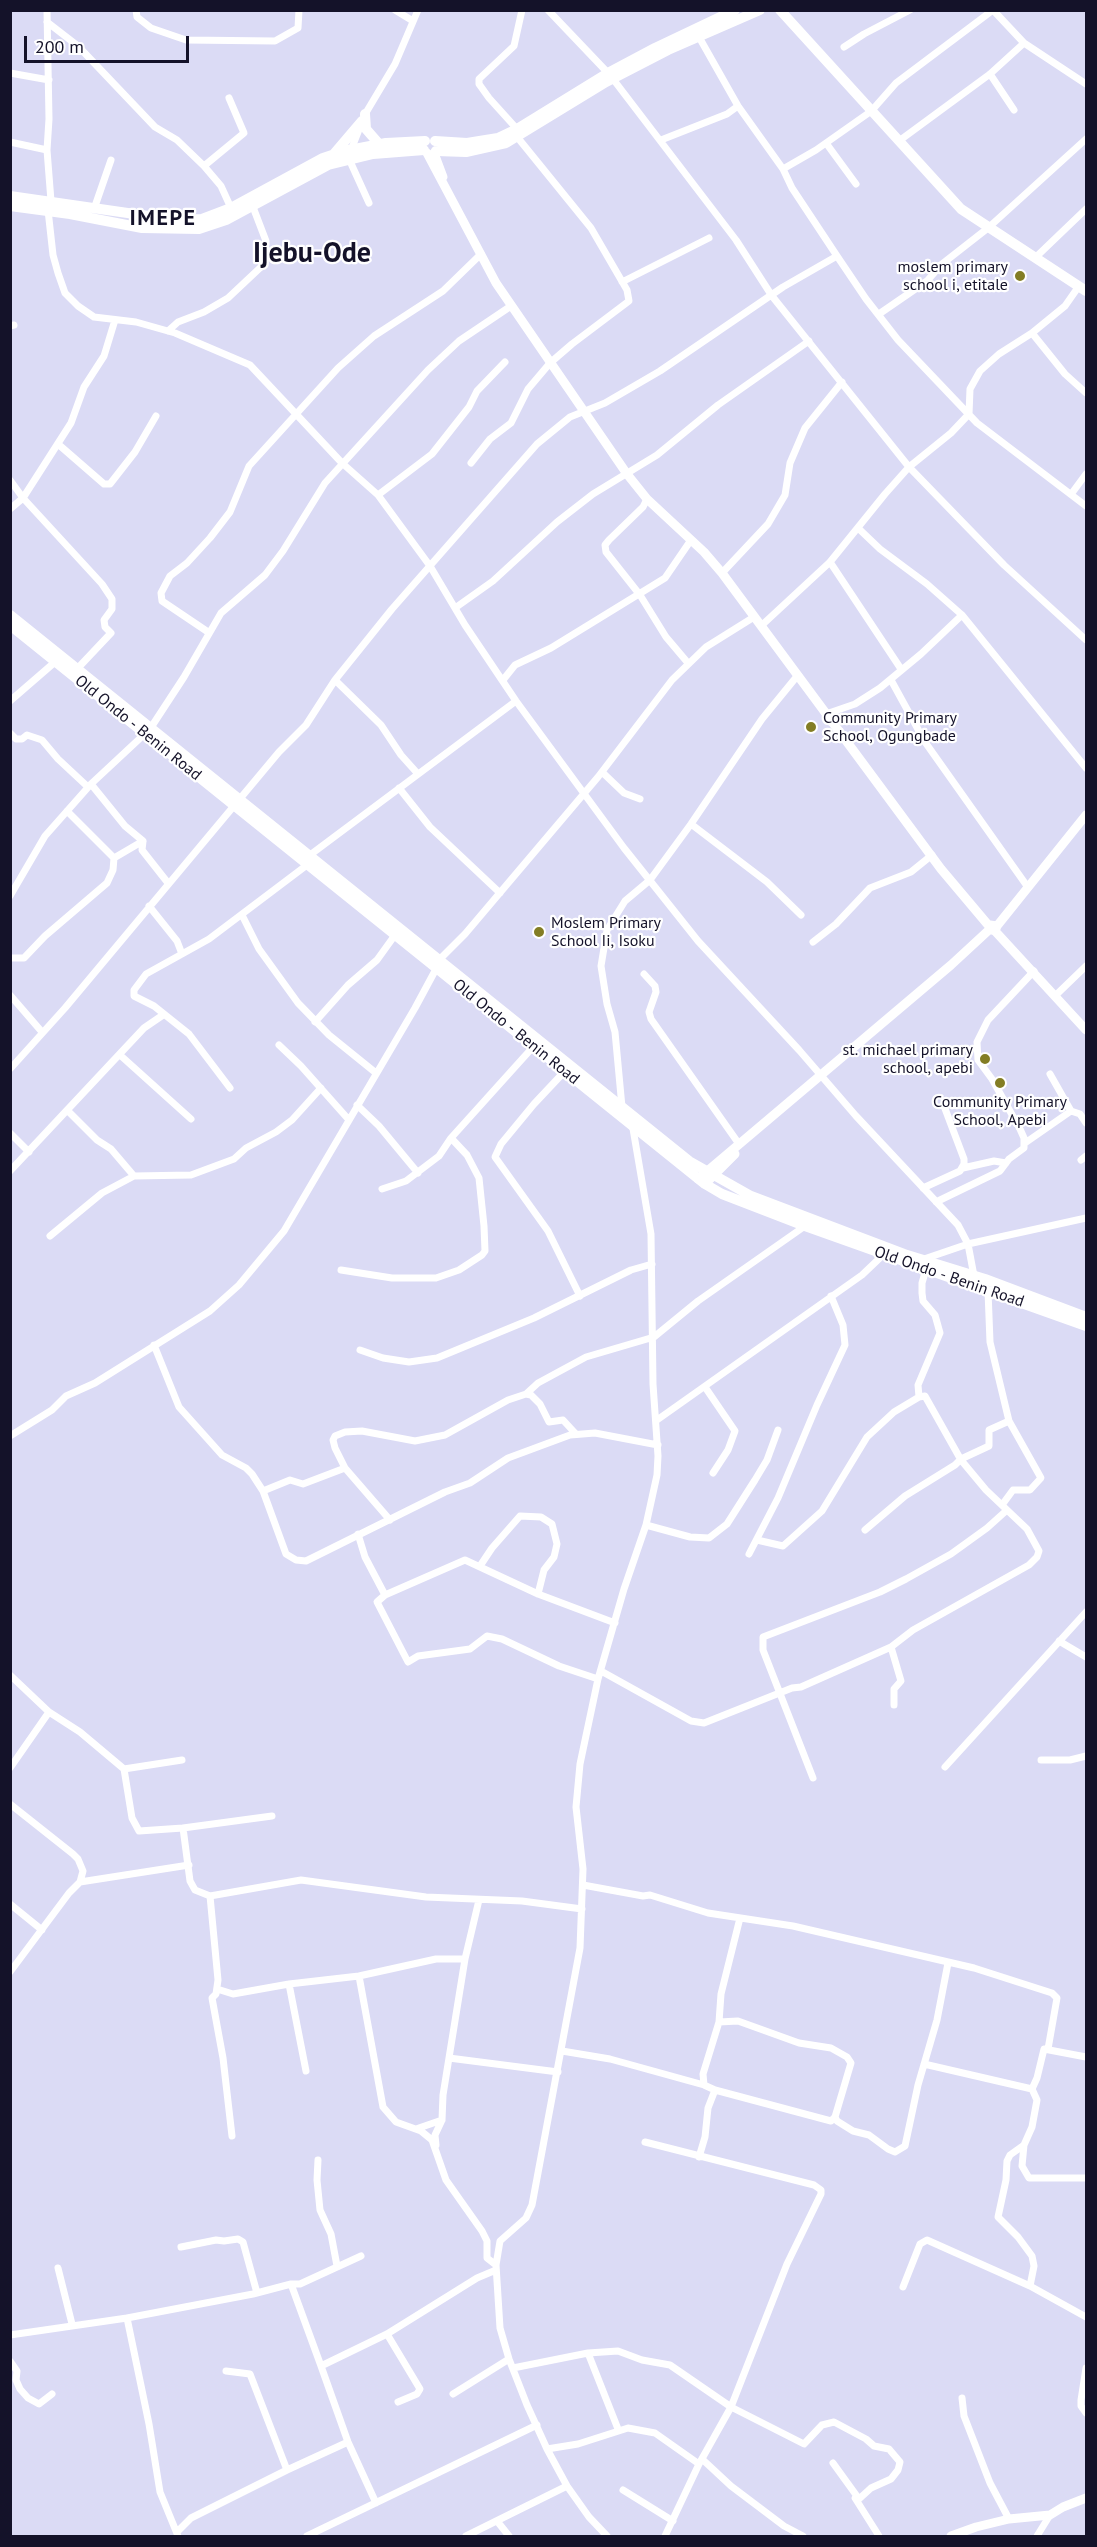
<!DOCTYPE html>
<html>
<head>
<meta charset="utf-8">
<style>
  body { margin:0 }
  #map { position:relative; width:1097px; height:2547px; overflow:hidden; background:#dbdbf5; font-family:"PT Sans",sans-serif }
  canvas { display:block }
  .frame { position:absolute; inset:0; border:12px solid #141229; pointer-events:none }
  .scale { position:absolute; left:24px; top:36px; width:165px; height:27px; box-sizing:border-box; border:3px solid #141229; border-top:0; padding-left:8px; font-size:18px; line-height:21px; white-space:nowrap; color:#141229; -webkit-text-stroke:4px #fff; paint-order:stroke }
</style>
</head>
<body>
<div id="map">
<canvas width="1097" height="2547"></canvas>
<div class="frame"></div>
<div class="scale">200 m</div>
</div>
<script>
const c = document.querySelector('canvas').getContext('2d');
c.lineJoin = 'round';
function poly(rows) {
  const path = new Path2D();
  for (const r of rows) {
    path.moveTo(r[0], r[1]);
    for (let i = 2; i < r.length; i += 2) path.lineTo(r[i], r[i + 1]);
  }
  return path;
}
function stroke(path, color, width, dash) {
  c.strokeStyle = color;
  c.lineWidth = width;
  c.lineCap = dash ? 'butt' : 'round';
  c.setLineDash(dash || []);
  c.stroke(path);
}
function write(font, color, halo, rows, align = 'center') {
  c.font = font + ' "PT Sans",sans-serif';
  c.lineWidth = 4.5;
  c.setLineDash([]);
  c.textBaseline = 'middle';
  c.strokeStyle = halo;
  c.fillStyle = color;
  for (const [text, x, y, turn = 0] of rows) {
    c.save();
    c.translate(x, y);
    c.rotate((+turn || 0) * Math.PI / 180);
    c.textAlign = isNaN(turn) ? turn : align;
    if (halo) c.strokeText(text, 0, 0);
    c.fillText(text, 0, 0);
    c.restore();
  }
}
stroke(poly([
  [47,10,49,119,47,150,51,201],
  [136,10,137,17,151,28,186,40,275,41,298,28,299,10],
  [395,10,413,21],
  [548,10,608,73],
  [993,10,1024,43,1086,84],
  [47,22,78,46,155,127,177,140,204,166,221,186,231,208],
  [699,37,738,106,783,169,792,188,837,256,866,299,898,340,977,423,1086,506],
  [844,47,864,34,910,10],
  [10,73,49,80],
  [990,74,1014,110],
  [613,79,736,240,772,296,909,467,1004,565,1086,640],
  [874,108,896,83,993,10],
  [364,116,395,64,418,10],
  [517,129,489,98,479,84,479,79,514,46,522,10],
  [903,138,990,74,1024,43],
  [661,140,727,114,738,106],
  [10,142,47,150],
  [826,143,856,184],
  [351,150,360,127],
  [349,159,369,203],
  [204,166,244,133,229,98],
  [783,169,816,150,870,112],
  [94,209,111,160],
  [48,210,53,255,58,273,65,293,78,306,94,317,136,322,175,333,250,365,342,463,378,495,430,566,465,625,516,701,624,848,698,941,799,1050,856,1116,958,1225,968,1244,974,1276],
  [1037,256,1086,209],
  [622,282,709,238],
  [879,314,927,281,942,264,988,228,1086,139],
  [10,326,14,325],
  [168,331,178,322,204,312,228,298,262,266,265,259,266,241,253,207],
  [1032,333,1065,374,1086,393],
  [58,444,104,484,110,484,135,452,156,416],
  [471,463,490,439,511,423,528,389,550,363,572,344,629,301,627,290,591,228,518,138],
  [10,480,23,498,102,584,112,599,112,609,104,620,105,627,111,633,77,669],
  [1072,493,1086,474],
  [378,495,432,454,469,407,477,391,505,362],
  [647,499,643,507,609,540,605,545,606,552,640,595,666,637,688,663],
  [10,509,23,498,71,423,84,387,104,356,115,320],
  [858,528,880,549,927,584,962,615,1086,768],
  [830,562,901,669],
  [722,573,768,524,785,495,790,463,805,428,842,382],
  [455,608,493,581,557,522,593,494,657,455,718,405,809,341],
  [761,626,830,562,885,494,909,467,951,433,969,414,970,389,980,371,999,354,1032,333,1065,306,1079,286],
  [208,632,162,601,161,593,170,576,187,563,210,538,230,512,249,466,338,368,374,336,443,291,481,254],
  [335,680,381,725,401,755,418,774],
  [503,680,515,665,551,648,665,578,691,540],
  [891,680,925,742,1027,886],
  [10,701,55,662],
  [826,714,855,704,880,688,921,654,962,615],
  [10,733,16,739,22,739,27,735,42,740,58,759,88,787],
  [602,772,624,793,640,799],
  [91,784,125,826,143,841,142,850,168,883],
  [399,788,430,827,500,893],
  [67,811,114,858],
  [691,824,767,882,801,915],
  [310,855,516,701],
  [10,896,45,836,91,784,150,729,184,677,221,613,265,575,283,551,325,483,428,370,459,341,511,306],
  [149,906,177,941,182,954],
  [242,915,259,949,298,1003,329,1035,376,1073],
  [813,942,836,924,870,888,911,872,932,855],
  [10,958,24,958,45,936,107,883,113,870,114,858,143,841],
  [644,974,655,986,656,992,649,1012,651,1019,739,1144],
  [10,995,42,1032],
  [1056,995,1086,966],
  [315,1022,348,985,377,960,395,935],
  [279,1045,301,1066,349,1120],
  [120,1055,191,1119],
  [10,1069,65,1008,279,752,306,725,335,680,392,609,537,444,570,417,605,403,660,371,783,287,837,256],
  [565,1071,534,1104,501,1144,495,1157,548,1231,580,1296],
  [1050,1074,1071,1111],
  [230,1088,189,1034,154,1006,134,996,134,990,146,974,209,939,307,865],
  [357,1105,379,1126,418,1173],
  [622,1107,615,1032,607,1004,601,966,607,930,625,901,650,880,691,824,762,719,798,675],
  [68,1111,97,1140,111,1149,134,1176],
  [10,1133,29,1152],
  [1025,1143,1071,1111,1080,1114,1086,1123],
  [1081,1160,1086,1156],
  [963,1168,994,1161,1006,1163],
  [10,1171,144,1028,163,1015],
  [923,1188,960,1171,964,1164,964,1159,944,1106],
  [382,1189,406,1181,439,1156,451,1138,533,1047],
  [936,1202,1000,1171,1009,1159,1024,1148,1024,1138,1020,1129,992,1079,978,1060,977,1042,988,1020,1034,971],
  [50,1236,102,1193,134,1176,191,1175,234,1159,246,1148,276,1132,292,1120,321,1088],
  [924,1259,968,1244,1086,1218],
  [341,1270,392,1278,436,1278,459,1270,482,1255,485,1251,484,1226,479,1178,467,1155,451,1138],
  [988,1291,990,1342,1009,1421,1041,1478,1030,1490,1013,1490,1002,1505],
  [154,1345,179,1407,222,1455,246,1468,252,1474,263,1491,286,1554,296,1560,306,1561,445,1492,470,1483,508,1458,570,1435,595,1433,658,1445],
  [360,1350,383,1358,409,1362,437,1358,534,1318,631,1270,652,1264],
  [705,1387,735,1431,728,1450,713,1473],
  [526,1394,531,1395,540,1404,549,1422,563,1420,575,1433],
  [919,1397,918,1385,940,1333,935,1315,923,1301,922,1293,922,1283,927,1266],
  [657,1420,862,1275,883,1255],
  [10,1436,52,1410,66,1396,95,1383,210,1311,239,1285,284,1231,415,1008,436,969,439,960,465,934,598,777,672,680,706,647,754,617],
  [263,1491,290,1480,303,1484,345,1468],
  [390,1520,345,1468,335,1448,333,1440,335,1436,345,1432,362,1431,415,1441,445,1435,508,1400,526,1394,538,1383,586,1357,654,1337,698,1301,805,1226],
  [646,1525,690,1537,709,1538,727,1524,755,1480,767,1460,778,1430],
  [865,1530,905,1496,955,1465,961,1459,989,1446,989,1430,1009,1421],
  [358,1534,365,1557,385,1595,377,1602,408,1662,418,1656,470,1649,487,1636,502,1639,559,1666,598,1679],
  [749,1554,778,1498,817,1405,845,1345,843,1325,831,1296],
  [480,1566,492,1548,520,1516,541,1517,552,1524,557,1544,554,1557,544,1570,538,1594],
  [385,1595,465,1560,538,1594,615,1623],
  [1059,1641,1086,1657],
  [891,1647,901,1681,894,1689,894,1705],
  [601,1671,691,1721,704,1723,792,1688,801,1687,891,1647,913,1630,1029,1565,1037,1557,1039,1551,1027,1529,986,1490,961,1460,925,1396,919,1397,894,1412,867,1437,822,1511,783,1546,757,1540],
  [10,1675,49,1712,80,1732,124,1769,132,1818,139,1831,183,1828,190,1881,195,1890,210,1896,301,1880,426,1897,522,1901,582,1909],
  [1041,1760,1070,1760,1086,1756],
  [945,1767,1086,1612],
  [10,1768,49,1712],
  [124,1769,182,1760],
  [813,1778,763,1650,763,1637,880,1592,906,1579,951,1554,987,1528,1007,1510],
  [10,1804,73,1854,78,1859,83,1871,80,1882,69,1893,10,1972],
  [183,1828,272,1816],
  [80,1882,189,1865],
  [583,1885,643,1896,650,1895,708,1913,793,1926,974,1968,1052,1993,1057,1998,1048,2049],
  [210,1896,218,1980,216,1994,212,1998,223,2058,232,2136],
  [10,1904,42,1930],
  [359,1976,383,2107,396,2122,421,2131,432,2140,446,2180,482,2231,487,2241,487,2258,496,2265],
  [289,1984,306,2071],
  [217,1989,233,1994,289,1984,359,1976,436,1959,465,1959],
  [562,2051,610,2059,704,2085],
  [449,2058,558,2072],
  [924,2064,1032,2089],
  [715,2090,831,2121,835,2117,851,2063,847,2057,831,2048,799,2043,738,2021,719,2022],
  [835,2117,837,2121,853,2131,869,2135,888,2149,895,2152,905,2146,918,2085,937,2020,948,1963],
  [416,2129,442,2120],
  [645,2142,814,2185,821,2190,821,2194,787,2264,731,2407,699,2464,665,2536],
  [436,2145,435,2135,442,2120,443,2095,465,1959,479,1900],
  [1024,2145,1022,2166,1029,2178,1086,2178],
  [699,2157,705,2137,708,2108,715,2090,704,2085,703,2074,719,2022,721,1994,740,1918],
  [318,2160,317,2180,320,2210,331,2234,337,2266],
  [181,2247,216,2240,224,2241,238,2239,243,2242,257,2293],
  [58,2268,72,2324],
  [291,2284,300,2284,361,2256],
  [1030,2286,1034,2266,1032,2256,1018,2237,998,2217,1006,2180,1007,2161,1010,2155,1024,2145,1032,2127,1037,2100,1032,2089,1037,2078,1044,2049,1086,2057],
  [903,2287,920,2244,927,2240,1030,2286,1086,2317],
  [127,2318,149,2424,160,2492,178,2536],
  [387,2334,420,2389,417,2394,398,2402],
  [10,2335,127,2318,253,2294,291,2284,321,2366,387,2334,477,2278,496,2270],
  [588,2353,618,2429],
  [10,2361,17,2371,16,2380,20,2389,28,2398,39,2404,52,2394],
  [321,2366,348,2442,376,2503],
  [513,2368,588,2353,618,2351,642,2360,670,2365,731,2407,804,2444,822,2425,834,2422,866,2439,874,2446,889,2449,900,2462,898,2470,891,2479,871,2488,859,2499],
  [1086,2368,1081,2400,1081,2406,1086,2413],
  [226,2371,250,2374,287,2470],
  [453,2394,509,2359],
  [962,2398,964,2416,990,2483,1009,2519],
  [547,2449,578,2444,628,2428,655,2433,699,2464],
  [702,2459,731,2486,784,2526,803,2536],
  [833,2463,859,2499,855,2498,879,2536],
  [623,2490,673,2521],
  [497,2521,509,2536],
  [177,2532,191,2518,287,2470,348,2442],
  [307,2536,537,2425],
  [466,2536,567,2486],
  [607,2536,589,2517,567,2486,547,2449,527,2405,509,2359,500,2328,496,2265,500,2241,526,2218,532,2205,580,1948,583,1869,576,1807,580,1764,598,1679,624,1589,646,1525,657,1475,658,1456,653,1384,651,1234,632,1123],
  [1037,2536,1050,2515]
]), '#fff', 7);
stroke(poly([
  [427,153,496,283,627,474,647,499,704,552,722,573,941,869,989,926],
  [434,153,443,177],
  [997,926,1086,815],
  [995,931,1086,1030],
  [698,1179,951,965,990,929,990,925,997,926,995,931,990,929],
  [705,1184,735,1154],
  [951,2536,976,2527,1009,2519,1050,2515,1063,2507,1086,2498]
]), '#fff', 9);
stroke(poly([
  [780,10,961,209,1086,291],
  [365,114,366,129,380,145],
  [435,141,467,143,498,138,517,129,608,73,655,48,735,10],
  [436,151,466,152,506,143,606,82,668,50,760,10],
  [333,155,362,121],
  [10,196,176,220,202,219,231,208,323,158,344,151,386,143,425,141],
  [10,206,70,214,142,228,199,229,226,220,328,165,373,154,424,150],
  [10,615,689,1161,751,1196,904,1254,985,1279,1086,1317],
  [10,625,705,1184,722,1194,805,1226,1086,1326]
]), '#fff', 10);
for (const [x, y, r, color] of [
  [1020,276,6,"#837d24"],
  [811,727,6,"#837d24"],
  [539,932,6,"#837d24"],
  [985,1059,6,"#837d24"],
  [1000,1083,6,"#837d24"]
]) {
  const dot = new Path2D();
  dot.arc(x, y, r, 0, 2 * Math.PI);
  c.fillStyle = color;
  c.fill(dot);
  stroke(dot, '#fff', 2);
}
write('16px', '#141229', '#fff', [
  ["moslem primary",1008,267],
  ["school i, etitale",1008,285],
  ["Community Primary",823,718,"left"],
  ["School, Ogungbade",823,736,"left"],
  ["Moslem Primary",551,923,"left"],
  ["School Ii, Isoku",551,941,"left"],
  ["st. michael primary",973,1050],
  ["school, apebi",973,1068],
  ["Community Primary",1000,1102,"center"],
  ["School, Apebi",1000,1120,"center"]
], 'right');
write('16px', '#141229', '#fff', [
  ["Old Ondo - Benin Road",138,728,39],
  ["Old Ondo - Benin Road",516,1032,39],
  ["Old Ondo - Benin Road",949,1277,19]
]);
c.letterSpacing = '1.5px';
write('bold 22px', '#141229', '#fff', [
  ["IMEPE",163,219]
]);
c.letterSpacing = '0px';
write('bold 28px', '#141229', '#fff', [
  ["Ijebu-Ode",312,254]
]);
</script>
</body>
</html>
